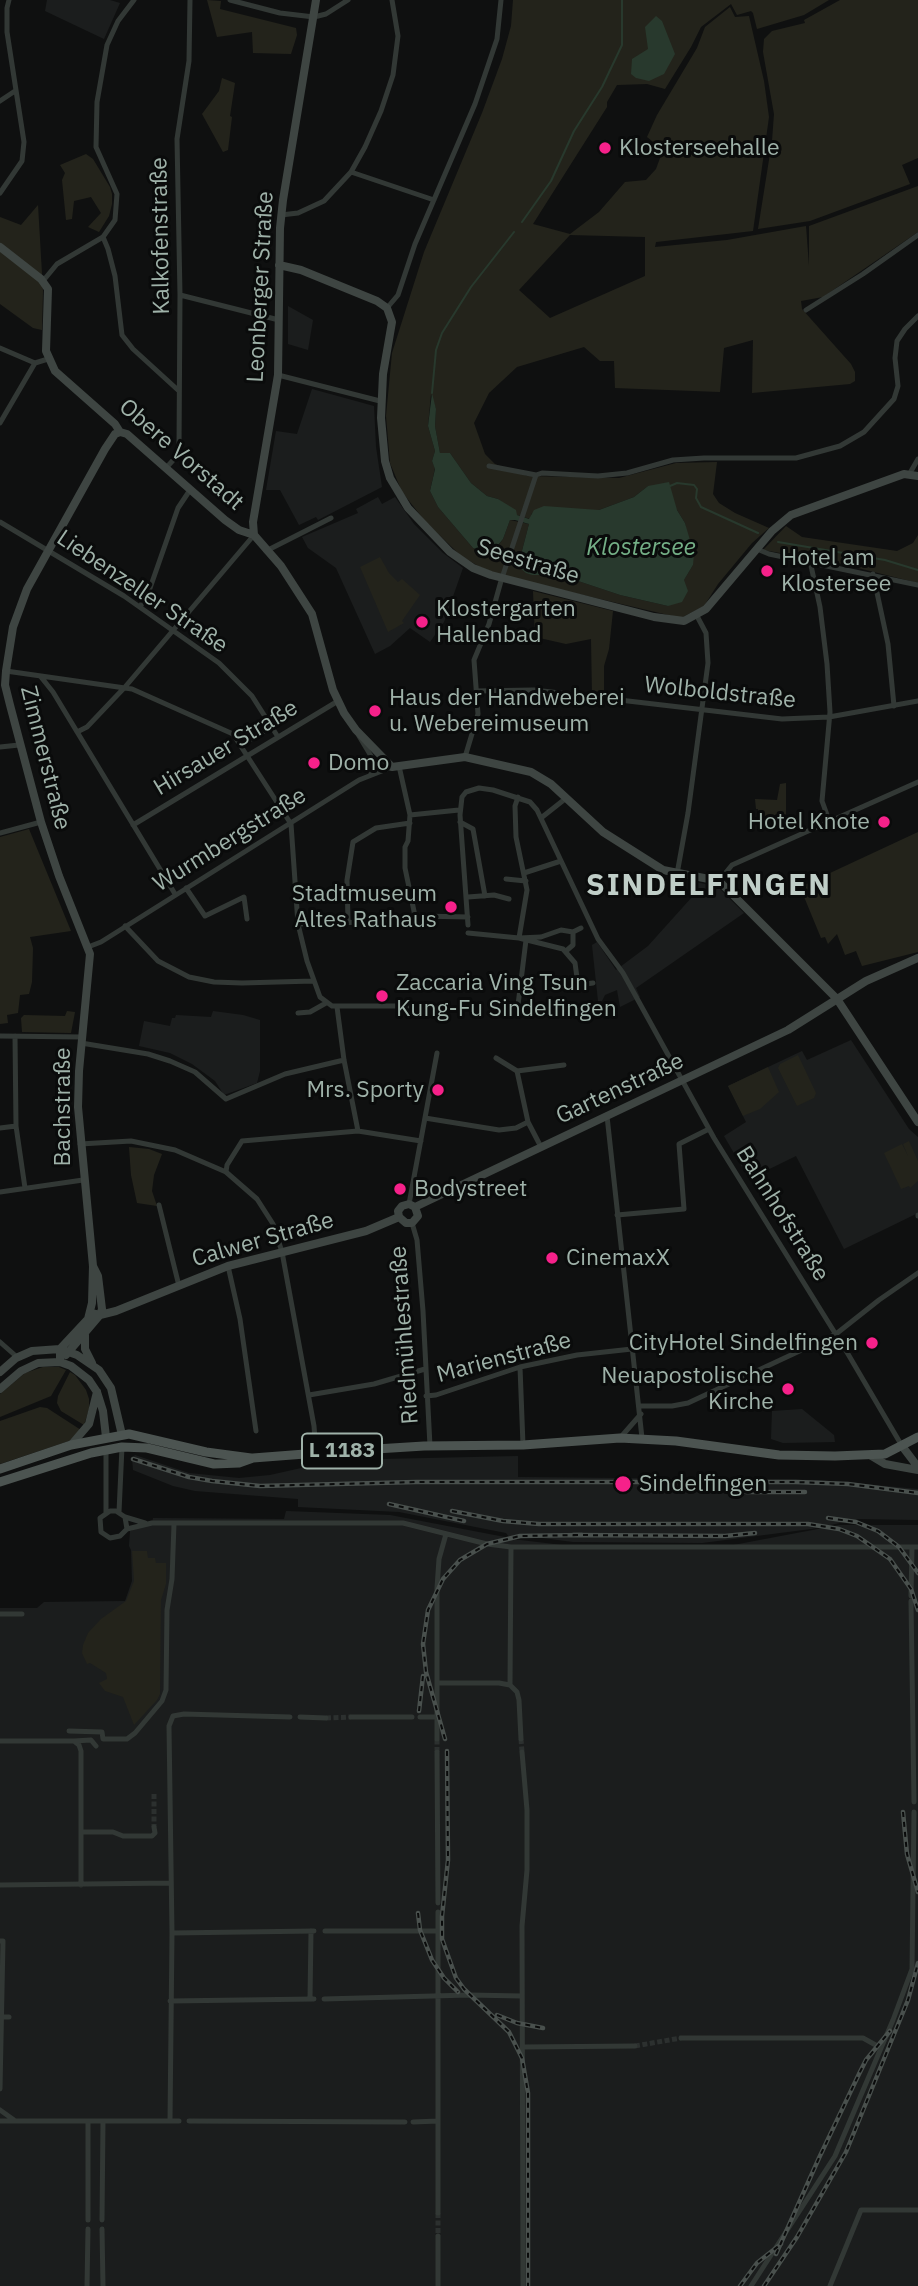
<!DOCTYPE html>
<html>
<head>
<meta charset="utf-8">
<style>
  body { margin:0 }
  canvas { display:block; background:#0f1010 }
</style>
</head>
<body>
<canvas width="918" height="2286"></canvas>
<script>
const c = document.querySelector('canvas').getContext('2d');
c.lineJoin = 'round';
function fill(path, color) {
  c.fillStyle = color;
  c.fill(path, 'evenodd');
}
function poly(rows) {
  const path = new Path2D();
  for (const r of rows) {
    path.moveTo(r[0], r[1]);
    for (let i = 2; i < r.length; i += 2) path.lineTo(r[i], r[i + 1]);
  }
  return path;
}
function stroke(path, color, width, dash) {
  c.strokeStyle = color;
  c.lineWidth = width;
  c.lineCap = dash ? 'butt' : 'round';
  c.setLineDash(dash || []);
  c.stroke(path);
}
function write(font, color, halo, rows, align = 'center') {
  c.font = font + ' "IBM Plex Sans",sans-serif';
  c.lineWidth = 6;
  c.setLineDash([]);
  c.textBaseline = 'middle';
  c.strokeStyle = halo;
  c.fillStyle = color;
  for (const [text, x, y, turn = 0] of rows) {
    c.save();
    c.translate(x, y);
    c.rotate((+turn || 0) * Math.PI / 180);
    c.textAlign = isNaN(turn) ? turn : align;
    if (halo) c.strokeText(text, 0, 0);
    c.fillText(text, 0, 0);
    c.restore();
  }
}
fill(poly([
  [47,0,110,0,120,3,104,39,45,11],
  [288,306,313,320,308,350,288,344],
  [312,389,374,406,376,447,382,487,318,520,316,517,299,525,280,490,266,490,276,431,297,434],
  [378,497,382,504,395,497,414,524,443,553,463,568,444,622,430,642,410,628,390,646,375,654,336,568,308,548,302,537,358,513,356,509],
  [692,881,718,887,744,913,636,988,640,997,620,1007,617,990,605,995,602,1001,598,1001,592,945,597,942,616,970,648,946,692,897],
  [213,1011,243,1015,260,1020,260,1071,257,1083,224,1095,215,1081,192,1064,170,1053,139,1046,144,1021,170,1026,172,1018,175,1018,176,1015,211,1017],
  [851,1040,909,1129,918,1137,918,1213,844,1249,796,1156,749,1179,724,1136,746,1122,728,1086,802,1051,807,1060],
  [802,1409,834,1435,835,1442,783,1443,771,1439,772,1411],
  [135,1455,189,1473,239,1478,270,1475,337,1460,518,1456,518,1477,820,1480,918,1489,918,1520,859,1519,811,1529,702,1543,573,1542,535,1537,512,1539,579,1547,728,1546,839,1525,918,1525,918,2286,0,2286,0,1608,37,1608,44,1602,125,1601,132,1581,131,1550,129,1546,130,1531,152,1523,153,1518,284,1519,286,1511,390,1515,510,1538,506,1533,399,1512,298,1507,298,1499,195,1491,173,1486,133,1470,132,1458]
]), '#1b1d1d');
fill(poly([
  [207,0,221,1,220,9,296,28,297,35,291,54,253,53,252,32,217,37],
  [513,0,829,0,804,15,757,29,753,13,751,11,737,15,731,4,701,27,691,47,665,89,647,84,617,85,607,102,607,107,533,224,570,234,599,212,625,182,646,180,656,169,663,150,647,137,657,115,697,48,705,27,730,7,735,17,749,16,764,81,769,117,753,231,656,242,655,247,727,240,806,226,809,266,809,226,918,186,918,232,823,297,801,301,802,309,851,364,855,372,855,381,850,384,752,393,753,340,724,348,720,392,615,388,614,361,600,361,584,347,517,367,489,393,474,423,485,454,495,464,527,476,619,478,676,463,717,462,713,494,719,503,735,513,769,528,752,543,718,584,704,606,681,618,502,576,480,567,461,556,425,521,402,492,390,463,386,416,392,353,424,252,482,113,502,59,511,26],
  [570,235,645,237,645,276,550,318,519,290],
  [431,394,436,409,435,426,440,453,450,453,471,483,487,496,498,499,517,515,530,519,532,513,599,510,634,497,648,486,677,510,685,523,693,565,668,606,620,595,560,575,532,575,518,566,529,524,510,520,503,539,491,555,473,548,438,507,430,491,435,468,432,461,435,451,428,426],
  [840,0,918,0,918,158,902,165,910,184,810,221,758,229,772,141,774,114,763,52,764,39,772,31,805,23,804,20],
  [222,78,235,83,230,116,232,117,228,150,223,152,202,114,219,91],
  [86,154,93,159,110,187,112,194,112,204,109,216,99,232,88,227,101,213,91,197,74,201,72,219,66,220,62,180,65,173,60,165],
  [38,205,43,291,42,330,33,328,0,304,0,217,21,225],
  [918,509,918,583,838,563,763,550,786,526,802,537,897,551,913,543,918,535],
  [380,557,389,573,398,582,402,579,420,595,402,621,404,623,388,632,360,567],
  [533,591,613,611,609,649,604,666,604,695,592,694,591,639,566,644,535,637],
  [786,783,786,818,779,818,779,820,760,820,760,815,758,815,758,809,756,809,755,799,777,800,780,784],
  [29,829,71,931,30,937,33,948,32,982,29,994,20,995,18,1013,7,1015,8,1023,0,1024,0,837],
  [918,832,918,952,862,966,856,951,845,955,837,934,828,944,825,937,821,938,800,887],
  [67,1011,75,1012,71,1033,22,1032,21,1018,24,1015,65,1016],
  [798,1055,816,1093,814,1098,797,1106,778,1068,780,1064],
  [768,1067,779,1092,760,1109,743,1116,728,1086],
  [909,1141,918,1161,918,1181,910,1188,909,1186,901,1189,884,1153,902,1144,908,1156,903,1144],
  [129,1147,149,1149,162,1154,154,1175,152,1191,157,1206,137,1203,131,1175],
  [43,1367,59,1367,66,1370,51,1396,0,1417,0,1394,25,1373],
  [70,1372,75,1375,86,1390,89,1399,89,1409,84,1425,61,1411,57,1403,58,1396],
  [40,1407,47,1408,81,1430,69,1441,0,1464,0,1421],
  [132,1551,147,1551,148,1558,155,1558,156,1563,166,1563,166,1584,161,1600,160,1694,157,1700,134,1725,123,1697,105,1691,99,1683,107,1679,106,1673,90,1663,87,1664,82,1653,83,1645,88,1633,101,1619,126,1601,134,1581]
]), '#23231b');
fill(poly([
  [656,16,662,21,675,54,664,74,649,81,636,78,631,74,632,59,648,49,645,27],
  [432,393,436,409,435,426,440,453,450,453,471,483,487,496,498,499,516,510,517,515,529,519,534,510,544,506,599,510,634,497,648,486,669,482,677,510,685,523,694,554,693,565,684,580,688,591,682,602,668,606,620,595,560,575,532,575,526,573,518,566,529,524,515,520,510,520,503,539,490,555,473,548,438,507,430,491,435,469,432,461,435,451,428,426]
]), '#28392d');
stroke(poly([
  [522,222,551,181,574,131,602,87,622,45,622,0],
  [432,393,436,350,442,333,471,287,514,232],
  [670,486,677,483,694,485,697,489,696,498,701,507,758,533],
  [778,542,885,560,918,570]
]), '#28392d', 2);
stroke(poly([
  [326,1718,351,1717],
  [521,1739,522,1752],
  [437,1752,437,1739],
  [154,1794,154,1827],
  [635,2046,681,2038],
  [438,2213,438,2236]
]), '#2c302f', 5, [5, 2.5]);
stroke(poly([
  [230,0,280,13,314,17,326,14,348,0],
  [0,101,15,91],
  [351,172,434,200],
  [0,193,22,161,24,142,7,32,7,8,9,0],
  [281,215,298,213,324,201,351,172,365,147,381,111,393,75,398,36,392,0],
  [103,237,108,249,115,276,122,335,133,349,179,391],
  [43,281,57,264,103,237,115,220,117,194,96,147,97,102,107,45,118,21,134,0],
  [180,295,279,320],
  [387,308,398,295,415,244,475,104,497,39,501,0],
  [806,310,863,274,918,235],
  [0,348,35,363,48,359],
  [278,375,380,401],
  [0,423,35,363],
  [489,466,536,475,542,473,598,476,627,473,673,460,704,458,796,458,840,446,864,432,894,399,898,386,895,358,897,341,905,329,918,316],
  [166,468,176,457,179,448,180,295,177,139,189,61,190,0],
  [910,473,918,459],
  [0,522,124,596,219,663,252,696,278,737],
  [757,549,769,554,918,585],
  [266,551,331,518],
  [810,561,820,607,827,664,830,712,822,801,830,823],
  [873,574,888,644,894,706],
  [140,607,149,591,178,508,190,490],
  [6,671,132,689,233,734,291,824,298,924,307,961,320,997,332,1006,416,1006],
  [41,677,53,692,175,894],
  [476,691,534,690,782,719,829,717,918,701],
  [77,732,87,727,125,687,254,535],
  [359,736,371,756,371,774],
  [241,745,272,726],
  [0,747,19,745],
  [465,757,478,714,474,660,489,624,501,581,536,475],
  [399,766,410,815,408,841,405,847,405,868,415,916],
  [518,797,515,806,516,837,527,890,519,938,541,937,561,930,573,932,581,928],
  [410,815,459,810],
  [541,818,565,799],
  [460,822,473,829,485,896],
  [133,825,338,701],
  [0,833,41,822],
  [524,873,561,861],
  [677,874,688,813,708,663,706,633,697,616],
  [506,879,526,881],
  [719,881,732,865,918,782],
  [186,888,205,916,244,897,247,919],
  [468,897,494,895,509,899],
  [348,921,347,880,353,842,376,828,410,823],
  [298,924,398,921,420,916,468,917],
  [468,925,460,815,462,797,466,792,479,788,493,790,530,802,537,810,598,939,623,973,714,1138,848,1354,902,1446],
  [125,926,158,961,189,977,214,982,242,983,313,981],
  [468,933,519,938,563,949,575,963,578,985,593,983],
  [88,947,101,942,359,780,392,767],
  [566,951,573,945,573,932],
  [518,1005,526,940],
  [337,1007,344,1060,358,1131],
  [298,1013,310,1012,326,1003],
  [0,1036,82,1037],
  [15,1036,16,1126,25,1188],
  [81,1043,148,1054,170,1061,195,1072,226,1099,285,1074,344,1060],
  [496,1058,517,1071],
  [517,1071,528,1122,541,1147],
  [517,1071,564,1065],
  [607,1116,642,1438],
  [425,1118,499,1130,516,1128,528,1122],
  [0,1128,16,1126],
  [80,1144,131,1141,175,1150,226,1172,257,1199,273,1224,282,1252,314,1426,316,1454],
  [226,1172,227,1165,242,1141,358,1131,421,1141],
  [0,1192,83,1180],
  [409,1204,437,1053],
  [159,1205,179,1286],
  [617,1215,684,1209,679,1144,709,1129],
  [918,1215,918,1216],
  [412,1223,417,1240,423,1311,430,1446],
  [228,1266,240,1319,256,1431],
  [0,1342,17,1357],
  [520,1367,523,1445],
  [309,1395,374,1384,425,1369],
  [426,1396,436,1395,520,1367,577,1355,632,1349],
  [640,1406,672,1406,688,1403,836,1334,879,1300,918,1273],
  [620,1438,641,1414],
  [106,1450,106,1512],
  [119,1512,122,1447],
  [125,1517,127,1529,120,1536,110,1538,101,1532,100,1518,110,1511,116,1511,125,1517,145,1523],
  [127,1529,152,1523,403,1523,487,1544,511,1547,918,1547],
  [511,1547,510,1685,517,1692,519,1700,521,1739],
  [911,1596,912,1547],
  [911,1601,914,1802],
  [0,1614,22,1614],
  [437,1683,499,1683,510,1685],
  [300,1717,326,1718],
  [351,1717,412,1717],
  [420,1717,437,1717],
  [69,1731,102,1732,103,1739,127,1739,135,1733,162,1701,166,1690,167,1610,172,1579,174,1524],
  [437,1739,437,1588,439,1559,446,1534],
  [0,1741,74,1741,79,1745,81,1751,81,1885],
  [74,1741,91,1740,96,1746],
  [437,1752,438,1903],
  [522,1752,527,1810,527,1870,522,1926,523,2286],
  [81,1832,113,1832,123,1836,152,1836,155,1833,154,1827],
  [0,1885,171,1883],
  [438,1912,438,2213],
  [325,1931,437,1931],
  [172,1933,314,1931],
  [0,1941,3,1941,0,2089],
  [310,1999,311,1931],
  [324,1999,469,1995,522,1996],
  [170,2001,314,1999],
  [681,2038,863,2038,881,2048],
  [523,2047,635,2046],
  [0,2110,14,2120],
  [0,2121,179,2121],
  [88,2121,88,2220],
  [170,2121,172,1933,169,1726,173,1716,184,1714,290,1717],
  [189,2121,405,2122],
  [413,2122,438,2121],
  [102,2220,103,2121],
  [102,2229,103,2286],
  [87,2286,88,2229],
  [438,2286,438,2236],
  [751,2286,835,2156,893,2020,912,1969,914,1812],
  [830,2286,861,2210,918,2210]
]), '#323835', 5);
stroke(poly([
  [0,247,41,279,48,289,46,351,55,371,115,424,120,432,127,434,225,520,239,530,254,535,281,566,312,614,333,690,344,713,356,730,392,767,465,757,531,772,551,784,603,832,663,870,719,881,837,999,918,1122],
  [279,265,301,270,377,301,387,308,392,322,383,374,381,418,385,461,390,478,408,508,450,552,473,568,491,575,654,617,684,621,706,609,772,531,791,515,904,474,918,476],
  [254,535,253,522,278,375,280,228,283,200,316,0],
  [415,1207,788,1030,866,981,918,958],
  [399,1217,406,1223,412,1223,418,1216,415,1207],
  [399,1217,398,1211,402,1206,409,1204,415,1207],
  [91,1313,100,1315,116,1311,228,1266,366,1231,399,1217],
  [85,1335,85,1349,92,1363],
  [66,1355,100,1315,102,1309,98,1276,93,1266],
  [60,1362,60,1349,88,1319,92,1303,93,1266,78,1107,79,1071,90,954,59,876,41,822,10,705,5,685,6,671,13,627,27,589,105,449,115,434,120,432],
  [0,1372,16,1358,32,1351,60,1349,77,1355,99,1370,111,1388,122,1435],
  [0,1389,21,1371,38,1363,60,1362,71,1366,89,1380,97,1392,103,1411,106,1437],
  [71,1445,89,1424,97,1392],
  [902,1446,918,1467],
  [870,1455,885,1464,918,1470]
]), '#3e4542', 8);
stroke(poly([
  [0,1469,71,1445,129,1434,206,1452,251,1458],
  [0,1482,91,1453,122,1447,147,1448,214,1464,239,1463,253,1458,344,1451,424,1446,523,1445,620,1438,676,1441,779,1455,835,1456,885,1454,918,1437]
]), '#4c5451', 9);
const rail = poly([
  [133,1459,189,1477,212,1481,260,1486,416,1482,796,1482,848,1484,918,1493],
  [746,1492,805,1492],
  [389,1504,464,1521],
  [452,1511,503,1521,539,1524,808,1524,839,1529,857,1536,890,1559,911,1589,918,1610],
  [828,1518,856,1522,878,1531,899,1547,918,1573],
  [573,1535,725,1536,755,1533],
  [419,1711,423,1676],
  [445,1739,426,1672,423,1644,428,1610,443,1579,460,1560,487,1544,520,1536,582,1535],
  [447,1751,448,1860,442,1916,442,1939,456,1978,464,1989,509,2032,522,2058,528,2093,528,2286],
  [903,1812,907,1854,918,1892],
  [418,1913,420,1930,432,1960,444,1978,458,1992],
  [497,2015,517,2023,543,2028],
  [776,2254,819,2158,859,2074,866,2060,890,2031],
  [740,2286,757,2263,781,2244],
  [764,2286,797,2237,846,2152,908,2000,918,1963]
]);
stroke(rail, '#49504d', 4.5);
stroke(rail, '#0a0b0b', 2, [5]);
stroke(poly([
  [0,2017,9,2017]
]), '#323835', 5);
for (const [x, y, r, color] of [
  [605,148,7,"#f6218a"],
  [767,571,7,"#f6218a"],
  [422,622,7,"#f6218a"],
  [375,711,7,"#f6218a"],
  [314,763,7,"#f6218a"],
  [884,822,7,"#f6218a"],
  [451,907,7,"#f6218a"],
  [382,996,7,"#f6218a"],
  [438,1090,7,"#f6218a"],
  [400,1189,7,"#f6218a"],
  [552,1258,7,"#f6218a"],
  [872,1343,7,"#f6218a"],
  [788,1389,7,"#f6218a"],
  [623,1484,9,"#f6218a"]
]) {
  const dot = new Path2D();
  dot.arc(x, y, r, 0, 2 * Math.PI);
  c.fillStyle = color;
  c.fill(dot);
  stroke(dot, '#0a0b0b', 2.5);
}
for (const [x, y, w] of [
  [342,1451,80]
]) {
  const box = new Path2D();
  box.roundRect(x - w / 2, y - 17.5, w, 35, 5);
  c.fillStyle = '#0a0b0b';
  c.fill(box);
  stroke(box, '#9fb2a9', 2);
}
write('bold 21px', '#9fb2a9', null, [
  ["L 1183",342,1451]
]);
write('23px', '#9fb2a9', '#0a0b0b', [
  ["Klosterseehalle",619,148],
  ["Hotel am",781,558],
  ["Klostersee",781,584],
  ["Klostergarten",436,609],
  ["Hallenbad",436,635],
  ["Haus der Handweberei",389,698],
  ["u. Webereimuseum",389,724],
  ["Domo",328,763],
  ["Hotel Knote",870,822,"right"],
  ["Stadtmuseum",437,894,"right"],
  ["Altes Rathaus",437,920,"right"],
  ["Zaccaria Ving Tsun",396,983],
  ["Kung-Fu Sindelfingen",396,1009],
  ["Mrs. Sporty",424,1090,"right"],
  ["Bodystreet",414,1189],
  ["CinemaxX",566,1258],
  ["CityHotel Sindelfingen",858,1343,"right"],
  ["Neuapostolische",774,1376,"right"],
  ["Kirche",774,1402,"right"],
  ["Sindelfingen",639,1484]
], 'left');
write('23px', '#9fb2a9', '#0a0b0b', [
  ["Kalkofenstraße",161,236,-91],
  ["Leonberger Straße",261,287,-87],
  ["Obere Vorstadt",181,455,41],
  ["Seestraße",528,562,17],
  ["Liebenzeller Straße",142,592,34],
  ["Wolboldstraße",720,693,6],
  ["Hirsauer Straße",226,748,-31],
  ["Zimmerstraße",45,758,76],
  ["Wurmbergstraße",230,840,-32],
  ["Gartenstraße",620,1089,-25],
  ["Bachstraße",63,1107,-90],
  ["Bahnhofstraße",782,1214,58],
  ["Calwer Straße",263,1240,-16],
  ["Riedmühlestraße",405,1335,-94],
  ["Marienstraße",504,1358,-15]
]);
write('italic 24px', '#74af86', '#0a0b0b', [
  ["Klostersee",641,548]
]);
c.letterSpacing = '2px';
write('bold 30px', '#c0cec8', '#0a0b0b', [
  ["SINDELFINGEN",709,886]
]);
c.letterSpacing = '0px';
</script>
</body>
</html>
